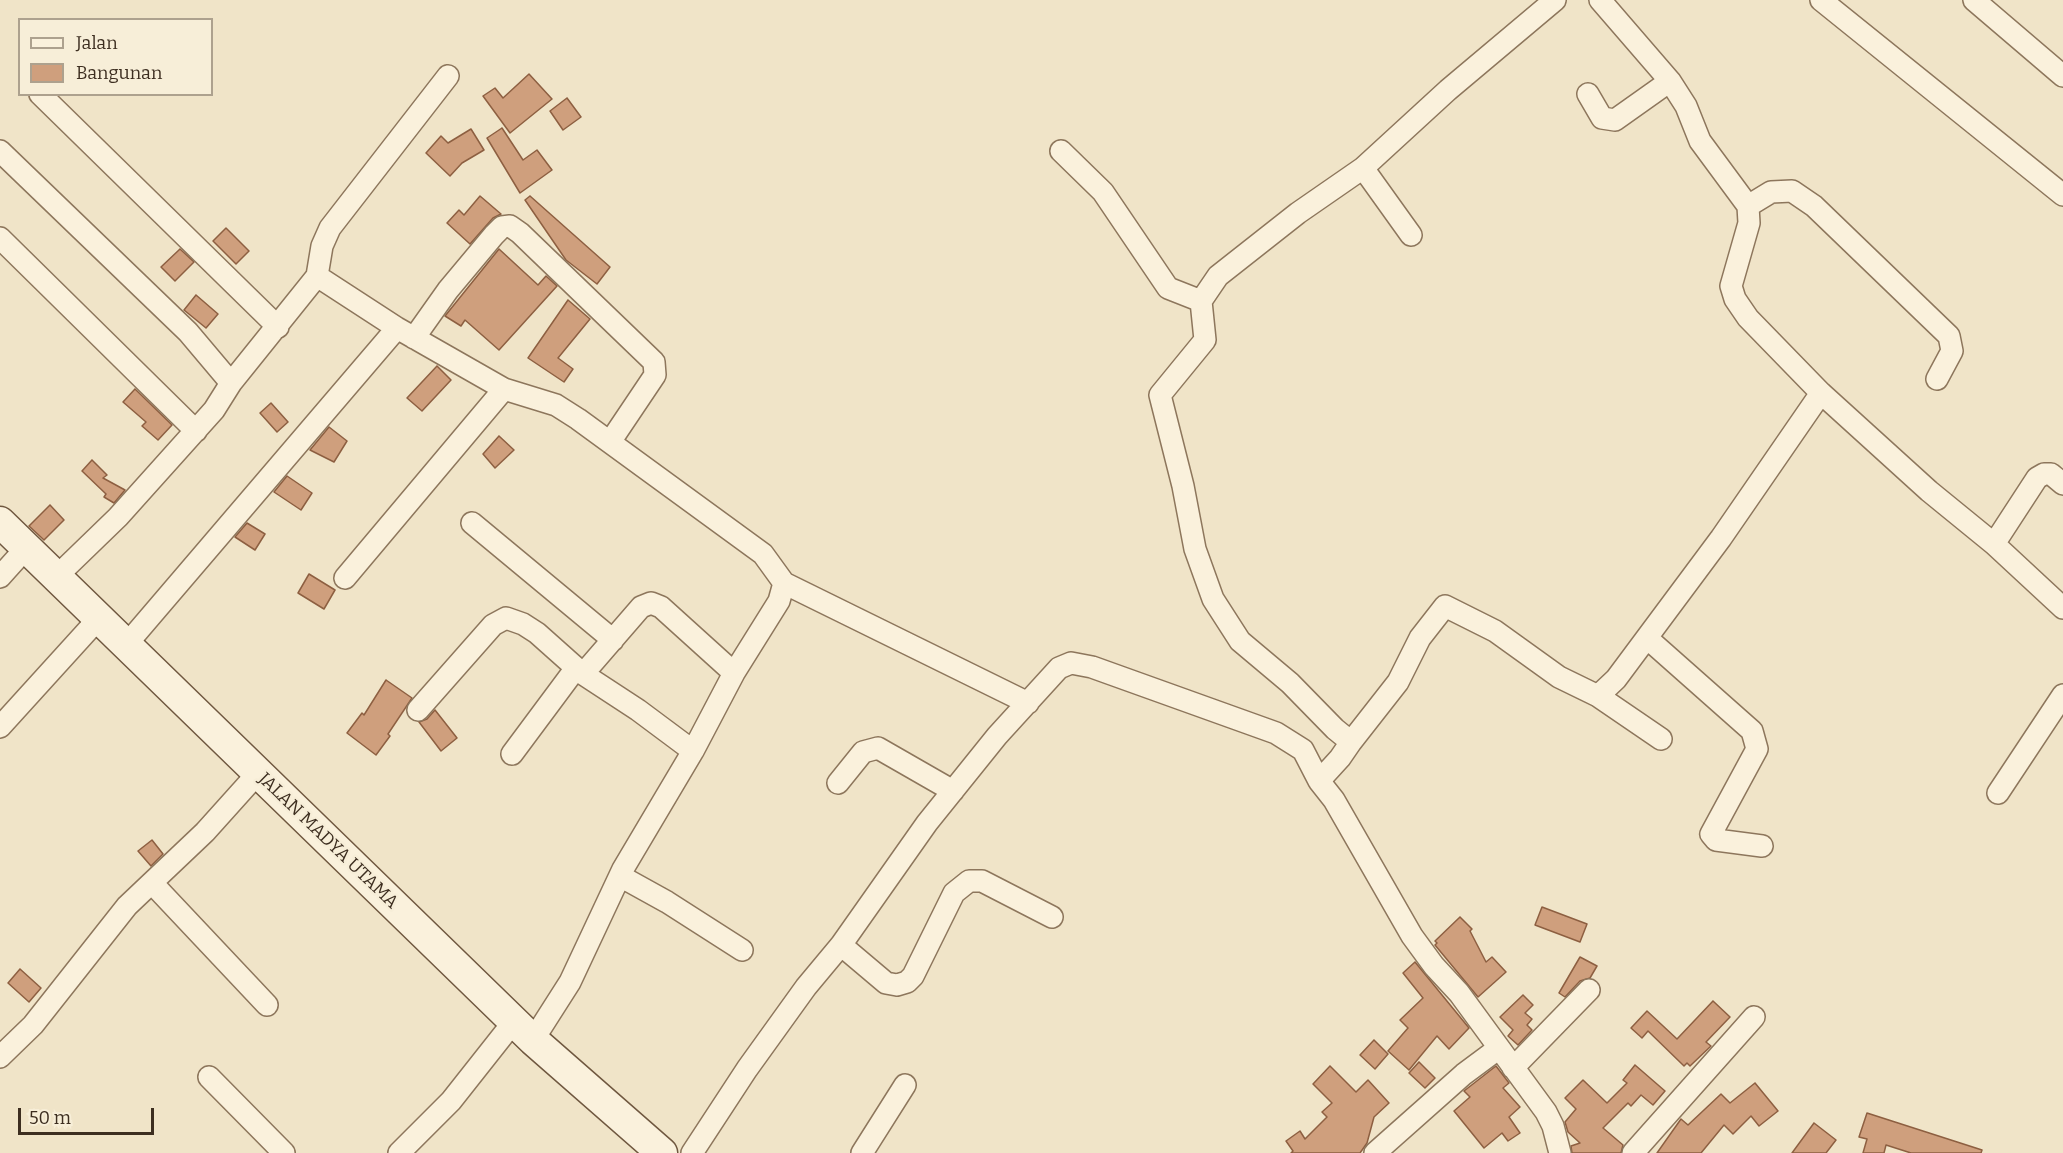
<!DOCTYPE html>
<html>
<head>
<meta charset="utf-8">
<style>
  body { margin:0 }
  #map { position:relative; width:2063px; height:1153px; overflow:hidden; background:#f0e4c8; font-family:Bitter,serif }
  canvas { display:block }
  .legend { position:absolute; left:18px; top:18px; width:195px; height:78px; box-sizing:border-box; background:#f7eed8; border:2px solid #ada18e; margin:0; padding:8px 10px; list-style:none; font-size:18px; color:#3d2e20 }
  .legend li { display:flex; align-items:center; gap:12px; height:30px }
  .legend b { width:30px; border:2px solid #ada18e }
  .scale { position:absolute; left:18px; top:1108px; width:136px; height:27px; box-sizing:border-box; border:3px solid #3d2e20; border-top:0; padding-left:8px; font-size:18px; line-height:21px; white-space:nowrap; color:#3d2e20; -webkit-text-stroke:4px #f7eed8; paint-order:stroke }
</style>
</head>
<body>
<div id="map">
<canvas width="2063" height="1153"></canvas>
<ul class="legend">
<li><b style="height:8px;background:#faf1dc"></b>Jalan</li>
<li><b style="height:16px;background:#cf9f7d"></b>Bangunan</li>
</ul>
<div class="scale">50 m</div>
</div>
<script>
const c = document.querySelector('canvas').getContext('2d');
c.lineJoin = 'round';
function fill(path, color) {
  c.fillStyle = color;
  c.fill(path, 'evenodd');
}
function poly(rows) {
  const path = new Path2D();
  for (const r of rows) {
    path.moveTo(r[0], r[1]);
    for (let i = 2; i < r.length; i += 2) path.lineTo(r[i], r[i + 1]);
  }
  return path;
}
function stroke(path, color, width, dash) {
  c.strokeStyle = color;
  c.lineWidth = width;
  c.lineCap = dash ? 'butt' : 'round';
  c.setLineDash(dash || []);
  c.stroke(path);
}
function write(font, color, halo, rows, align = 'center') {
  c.font = font + ' Bitter,serif';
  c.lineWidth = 5;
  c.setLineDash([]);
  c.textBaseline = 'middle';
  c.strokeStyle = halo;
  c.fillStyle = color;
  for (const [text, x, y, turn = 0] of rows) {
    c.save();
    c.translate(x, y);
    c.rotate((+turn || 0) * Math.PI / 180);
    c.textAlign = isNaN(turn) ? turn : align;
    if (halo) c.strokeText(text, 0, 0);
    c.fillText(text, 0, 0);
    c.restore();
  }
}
const building = poly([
  [529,74,552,99,510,133,483,96,495,88,503,98,529,74],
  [567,98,581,117,563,130,550,111,567,98],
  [502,128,523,160,537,150,552,170,520,193,487,138,502,128],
  [471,129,484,150,462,163,450,176,426,153,441,136,448,143,471,129],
  [480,196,501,214,493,218,470,244,447,223,459,210,464,215,480,196],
  [530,196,610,267,597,284,566,260,525,200,530,196],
  [226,228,249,251,236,264,213,241,226,228],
  [180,249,194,262,175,281,161,267,180,249],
  [499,249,538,285,546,276,557,286,499,350,465,320,461,326,445,316,499,249],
  [196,295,218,314,206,328,184,310,196,295],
  [568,300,590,319,558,358,573,369,564,382,528,358,568,300],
  [437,366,451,380,422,411,407,398,437,366],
  [135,389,172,425,158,440,142,426,146,422,123,402,135,389],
  [271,403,288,422,277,432,260,413,271,403],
  [329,427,347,441,334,462,310,450,329,427],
  [499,436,514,450,495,468,483,454,499,436],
  [92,460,107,475,103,478,125,490,114,503,104,497,106,494,82,471,92,460],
  [287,476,312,493,301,510,274,492,287,476],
  [50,505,64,520,44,540,29,526,50,505],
  [247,523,265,534,255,550,235,537,247,523],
  [309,574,335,590,324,609,298,593,309,574],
  [386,680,412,698,388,734,390,736,376,755,347,733,362,713,364,715,386,680],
  [435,710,457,738,441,751,419,722,427,719,435,710],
  [152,840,163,854,151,866,138,851,152,840],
  [1542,907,1587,924,1580,942,1535,925,1542,907],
  [1460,917,1472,929,1470,931,1486,962,1492,957,1506,972,1478,997,1435,945,1437,943,1435,941,1460,917],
  [1580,957,1597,966,1590,978,1580,981,1565,997,1559,993,1580,957],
  [1415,962,1469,1028,1449,1049,1437,1036,1409,1070,1388,1051,1408,1028,1400,1020,1423,998,1403,973,1415,962],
  [20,969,41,988,29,1002,8,983,20,969],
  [1523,995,1533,1005,1525,1013,1532,1019,1527,1025,1532,1030,1518,1045,1508,1036,1513,1030,1500,1017,1523,995],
  [1713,1001,1730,1017,1706,1042,1711,1046,1690,1066,1687,1063,1684,1066,1648,1031,1642,1038,1631,1028,1647,1011,1677,1039,1713,1001],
  [1374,1040,1388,1054,1375,1069,1360,1055,1374,1040],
  [1419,1062,1435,1078,1425,1088,1409,1073,1419,1062],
  [1635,1065,1665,1091,1653,1105,1641,1095,1631,1106,1628,1103,1603,1128,1623,1145,1621,1153,1572,1153,1571,1146,1580,1143,1568,1132,1565,1122,1576,1109,1565,1098,1583,1080,1607,1103,1627,1083,1623,1080,1635,1065],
  [1330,1066,1356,1092,1368,1080,1389,1103,1374,1117,1367,1143,1360,1153,1291,1153,1293,1151,1286,1141,1300,1131,1305,1139,1327,1117,1322,1112,1332,1103,1313,1084,1330,1066],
  [1496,1066,1509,1083,1503,1088,1520,1107,1509,1117,1520,1133,1508,1141,1502,1133,1484,1148,1454,1111,1470,1097,1464,1091,1496,1066],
  [1755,1083,1778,1111,1759,1126,1751,1116,1733,1134,1724,1125,1701,1153,1657,1153,1681,1119,1688,1125,1721,1094,1730,1103,1755,1083],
  [1867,1113,1982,1150,1981,1153,1911,1153,1886,1145,1884,1153,1863,1153,1867,1139,1859,1137,1867,1113],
  [1814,1123,1836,1140,1826,1153,1792,1153,1814,1123]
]);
fill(building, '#cf9f7d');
stroke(building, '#8d5f41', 1.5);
const street = poly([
  [1600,0,1670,81,1686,106,1700,141,1748,206,1749,223,1731,286,1735,299,1748,318,1821,393,1929,491,1994,544,2063,608],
  [1821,0,2063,195],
  [1974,0,2063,76],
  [40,94,278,327],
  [1588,94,1602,118,1615,120,1670,81],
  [0,151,188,332,231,383],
  [1061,151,1103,192,1168,288,1201,301],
  [1363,168,1411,235],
  [1748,206,1771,192,1792,191,1814,206,1949,336,1952,351,1937,379],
  [0,238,196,431],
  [317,276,397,328,504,389,556,405,578,419,763,554,784,583,779,601,734,673,693,751,623,869,570,982,533,1040],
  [414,338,448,290,494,235,502,227,510,226,520,233,654,362,655,375,610,442],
  [472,523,613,640],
  [1994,544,2037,478,2044,474,2051,474,2063,484],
  [0,577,26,548],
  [56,577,118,517,214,410,231,383,317,276,322,246,330,228,448,76],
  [345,578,504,389],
  [784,583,1028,703],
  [1647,638,1752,731,1757,749,1711,834,1716,840,1762,846],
  [126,645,397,328],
  [583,674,641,607,651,603,661,607,734,673],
  [1598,696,1661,739],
  [418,710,493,625,506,618,523,624,537,633,583,674,638,710,693,751],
  [0,727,99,618],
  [1351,742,1398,682,1420,638,1445,606,1495,631,1559,677,1598,696,1616,679,1721,538,1821,393],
  [512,754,576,668],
  [1319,781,1334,800,1412,936,1434,966,1459,993,1546,1112,1553,1126,1560,1153],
  [838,783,863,752,878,748,953,791],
  [1998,793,2063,695],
  [620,876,667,902,742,950],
  [152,883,267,1005],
  [841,945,886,983,897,985,907,982,913,976,954,893,969,881,982,881,1052,917],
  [0,1057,33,1025,127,906,205,832,258,773],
  [1513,1068,1589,990],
  [209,1077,284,1153],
  [399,1153,451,1101,515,1020],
  [692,1153,747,1069,806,987,841,945,927,823,997,736,1059,668,1071,663,1092,667,1276,733,1303,750,1319,781,1340,758,1351,742,1335,729,1290,683,1240,641,1213,599,1195,549,1183,486,1160,395,1205,340,1201,301,1218,276,1298,213,1363,168,1448,90,1555,0],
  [862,1153,905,1085],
  [1375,1153,1464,1074,1499,1048],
  [1633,1153,1754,1017]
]);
const secondary = poly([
  [0,522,533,1040,662,1153]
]);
stroke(street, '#8d765c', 24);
stroke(secondary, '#6f573f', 33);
stroke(street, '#faf1dc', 21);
stroke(secondary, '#faf1dc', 30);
write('18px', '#3d2e20', '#f7eed8', [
  ["JALAN MADYA UTAMA",328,841,44]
]);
</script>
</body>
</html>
